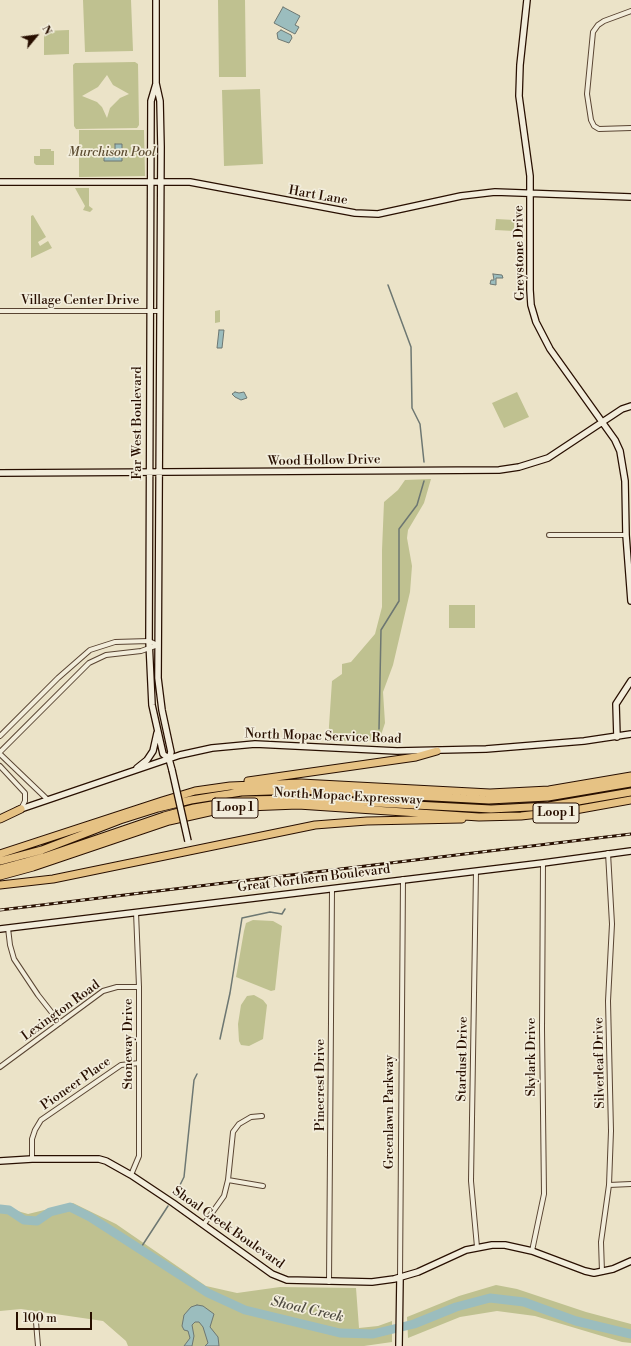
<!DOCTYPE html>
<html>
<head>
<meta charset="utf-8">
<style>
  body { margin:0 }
  #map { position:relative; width:631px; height:1346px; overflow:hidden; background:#ebe3c8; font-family:"Libre Bodoni",serif }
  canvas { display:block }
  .north { position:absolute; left:16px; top:16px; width:40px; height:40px; -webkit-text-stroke:3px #f2eddb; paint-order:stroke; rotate:61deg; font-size:11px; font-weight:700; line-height:16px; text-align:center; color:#280f00 }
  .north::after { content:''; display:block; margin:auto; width:14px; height:18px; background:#280f00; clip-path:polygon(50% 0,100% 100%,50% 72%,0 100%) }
  .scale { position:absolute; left:16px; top:1312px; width:76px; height:18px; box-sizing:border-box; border:2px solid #280f00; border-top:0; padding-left:5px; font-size:12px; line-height:14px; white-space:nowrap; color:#280f00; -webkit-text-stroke:3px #f2eddb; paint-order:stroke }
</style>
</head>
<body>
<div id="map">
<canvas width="631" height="1346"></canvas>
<div class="north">N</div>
<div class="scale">100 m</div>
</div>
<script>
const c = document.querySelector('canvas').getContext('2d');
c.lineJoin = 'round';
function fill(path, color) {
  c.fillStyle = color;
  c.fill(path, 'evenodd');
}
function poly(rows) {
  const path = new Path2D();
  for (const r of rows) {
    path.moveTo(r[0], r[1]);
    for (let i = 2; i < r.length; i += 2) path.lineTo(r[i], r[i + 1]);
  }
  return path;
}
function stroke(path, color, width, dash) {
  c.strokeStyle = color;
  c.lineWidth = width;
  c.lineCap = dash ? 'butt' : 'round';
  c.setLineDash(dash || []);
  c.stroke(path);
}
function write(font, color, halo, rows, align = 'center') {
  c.font = font + ' "Libre Bodoni",serif';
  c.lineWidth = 3.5;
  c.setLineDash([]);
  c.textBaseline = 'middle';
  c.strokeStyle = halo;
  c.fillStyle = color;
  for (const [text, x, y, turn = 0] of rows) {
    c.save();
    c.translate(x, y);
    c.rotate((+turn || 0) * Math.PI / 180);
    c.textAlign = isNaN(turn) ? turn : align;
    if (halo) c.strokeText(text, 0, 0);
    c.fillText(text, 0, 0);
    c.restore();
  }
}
fill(poly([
  [83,0,131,0,133,51,85,52],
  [218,0,245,0,246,77,219,77],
  [69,30,69,54,44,55,44,31],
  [135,62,138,64,139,125,137,128,76,129,74,126,73,65,75,63],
  [107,75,113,85,129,94,120,98,110,108,107,118,102,107,97,102,82,96,98,87],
  [260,89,263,164,224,166,222,90],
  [79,130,144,130,145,176,79,177],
  [40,149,51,149,51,151,54,151,54,165,36,165,34,163,34,156,40,156],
  [75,188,89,188,89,206,93,209,90,212,83,210,85,206],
  [33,215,46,237,38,242,40,246,48,241,52,248,31,258,31,216],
  [496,219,514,220,514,231,495,230],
  [220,310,220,322,215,323,215,311],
  [517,392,529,417,504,428,492,403],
  [431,479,424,503,408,530,407,538,412,566,410,592,393,665,383,692,385,723,379,741,328,741,332,681,342,674,342,664,351,662,375,634,382,607,382,550,384,502,398,490,405,480],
  [449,605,475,605,475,628,449,628],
  [253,920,273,921,282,926,275,990,271,991,236,977,244,931,246,923],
  [254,995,263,1000,267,1005,263,1039,249,1046,241,1045,239,1041,238,1024,241,1005,247,996],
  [73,1203,116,1224,206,1286,237,1293,280,1287,356,1288,359,1328,378,1326,392,1321,392,1342,364,1346,128,1346,126,1341,103,1321,21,1309,0,1311,0,1206,28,1214],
  [496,1285,517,1289,586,1312,631,1324,631,1343,622,1342,535,1316,497,1311,460,1317,408,1338,407,1317,459,1296]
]), '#bfc190');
const water = poly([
  [283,7,300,16,295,25,299,27,295,34,274,23,283,7],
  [281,30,291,35,292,38,289,43,278,39,277,33,281,30],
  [115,144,122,144,122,161,104,161,104,151,115,151,115,144],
  [493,274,502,275,503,278,496,278,496,285,490,284,491,280,494,280,493,274],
  [219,330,224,330,222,348,217,348,219,330],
  [235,392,239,393,244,392,247,398,241,400,235,397,232,394,235,392],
  [197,1305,203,1306,214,1314,210,1327,218,1337,219,1346,205,1346,208,1343,203,1327,199,1322,195,1322,192,1325,194,1336,192,1346,184,1346,190,1338,188,1331,184,1330,182,1326,184,1315,191,1307,197,1305]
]);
fill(water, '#9bbdbe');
stroke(water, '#6d7772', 1);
stroke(poly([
  [388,285,411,347,412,408,420,424,424,462],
  [379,729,381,630,399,601,399,529,417,505,424,481],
  [220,1039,230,993,242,918,270,912,282,914,285,909],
  [176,1193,184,1177,194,1080,197,1074],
  [140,1249,168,1206]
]), '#6d7772', 1.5);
stroke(poly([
  [0,1209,9,1210,24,1220,37,1221,50,1212,70,1207,90,1217,208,1293,245,1310,340,1333,373,1334,414,1324,456,1307,490,1298,524,1302,576,1321,631,1334]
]), '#9bbdbe', 9);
const street = poly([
  [631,11,604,21,598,25,593,32,587,94,591,120,594,126,599,129,631,128],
  [0,311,160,311],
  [549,535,626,535],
  [0,736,58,678,90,650,115,642,149,641,158,645],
  [0,752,89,663,106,655,141,651,158,645],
  [0,754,48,800],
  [0,766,25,793,25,801,21,809],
  [476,871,471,1181,477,1247],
  [8,928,10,945,14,959,38,995,60,1023],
  [0,1067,103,991,117,987,139,987],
  [32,1159,32,1139,35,1130,41,1120,121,1065,139,1063],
  [131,1175,139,1156,139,987,136,912],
  [228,1180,263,1186],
  [609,1185,631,1184],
  [204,1224,224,1196,228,1180,233,1132,239,1124,251,1117,262,1116],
  [532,1251,544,1194,542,1029,543,863],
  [602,1272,601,1242,609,1185,611,1131,608,1001,612,924,608,853],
  [400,1278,403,879],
  [329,1282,332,889],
  [36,1322,38,1346]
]);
const secondary = poly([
  [156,0,156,83,160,101,161,147,158,678,162,710,171,752,169,759,172,770],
  [527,0,520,65,519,96,530,176,530,290,531,305,536,322,550,349,615,440,620,451,625,481,626,535,631,601],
  [156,84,151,101,149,641,152,705,163,754,169,759],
  [0,182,190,182,355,213,378,214,461,196,495,192,631,197],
  [0,473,499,470,519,467,548,458,622,409,631,406],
  [617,737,616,704,631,681],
  [137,768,147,760,153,751,157,733],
  [18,810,180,755,212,748,255,744,397,751,486,749,584,741,631,734],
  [0,929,543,863,631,851],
  [0,1161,32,1159,99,1159,106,1161,131,1175,173,1203,272,1274,287,1280,372,1282,394,1279,418,1272,466,1250,492,1245,505,1245,532,1251,585,1271,594,1273,613,1269,631,1261],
  [399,1346,400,1278]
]);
const highway = poly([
  [248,781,416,757,437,751],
  [0,819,21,809],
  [0,854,162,801,195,791,230,786,301,783,490,793,549,790,631,776],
  [0,861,42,850,120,820,158,808,191,800,241,792,301,790,489,800,548,797,631,783],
  [0,869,44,857,164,816,194,808,243,800,301,799,491,809,549,806,631,792],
  [0,876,33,867,169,821,218,810,247,807,298,805,479,817,521,816,575,810,631,800],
  [0,885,53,879,315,825,367,821,462,819]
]);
stroke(street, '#594432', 6);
stroke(secondary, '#280f00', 8);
stroke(highway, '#280f00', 9);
stroke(street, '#f2eddb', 4);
stroke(secondary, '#f2eddb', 5.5);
stroke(highway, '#e6c284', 7);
const rail = poly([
  [0,910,631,834]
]);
stroke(rail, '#280f00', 3);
stroke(rail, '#f2eddb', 1.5, [4.5]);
const secondaryBridge = poly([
  [172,770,188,841]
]);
stroke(secondaryBridge, '#280f00', 8, []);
stroke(secondaryBridge, '#f2eddb', 5.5);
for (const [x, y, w] of [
  [235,808,46],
  [556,813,46]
]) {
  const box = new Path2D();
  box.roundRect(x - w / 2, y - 10, w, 20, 3);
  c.fillStyle = '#f2eddb';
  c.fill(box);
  stroke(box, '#280f00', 1);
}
write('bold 12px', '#280f00', null, [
  ["Loop 1",235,808],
  ["Loop 1",556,813]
]);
write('italic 13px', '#5d4d32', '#f2eddb', [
  ["Murchison Pool",112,153]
]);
write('13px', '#280f00', '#f2eddb', [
  ["Hart Lane",318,196,10],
  ["Greystone Drive",520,253,-91],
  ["Village Center Drive",80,301],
  ["Far West Boulevard",138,423,-90],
  ["Wood Hollow Drive",324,461,-1],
  ["North Mopac Service Road",323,737,2],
  ["North Mopac Expressway",348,797,3],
  ["Great Northern Boulevard",314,879,-7],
  ["Lexington Road",61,1011,-36],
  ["Stoneway Drive",129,1044,-90],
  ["Skylark Drive",532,1057,-90],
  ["Stardust Drive",463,1059,-89],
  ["Silverleaf Drive",600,1063,-91],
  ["Pioneer Place",76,1084,-35],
  ["Pinecrest Drive",321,1085,-90],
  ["Greenlawn Parkway",390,1112,-90],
  ["Shoal Creek Boulevard",228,1228,35]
]);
write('italic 14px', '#504c42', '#f2eddb', [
  ["Shoal Creek",307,1310,13]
]);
</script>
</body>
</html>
